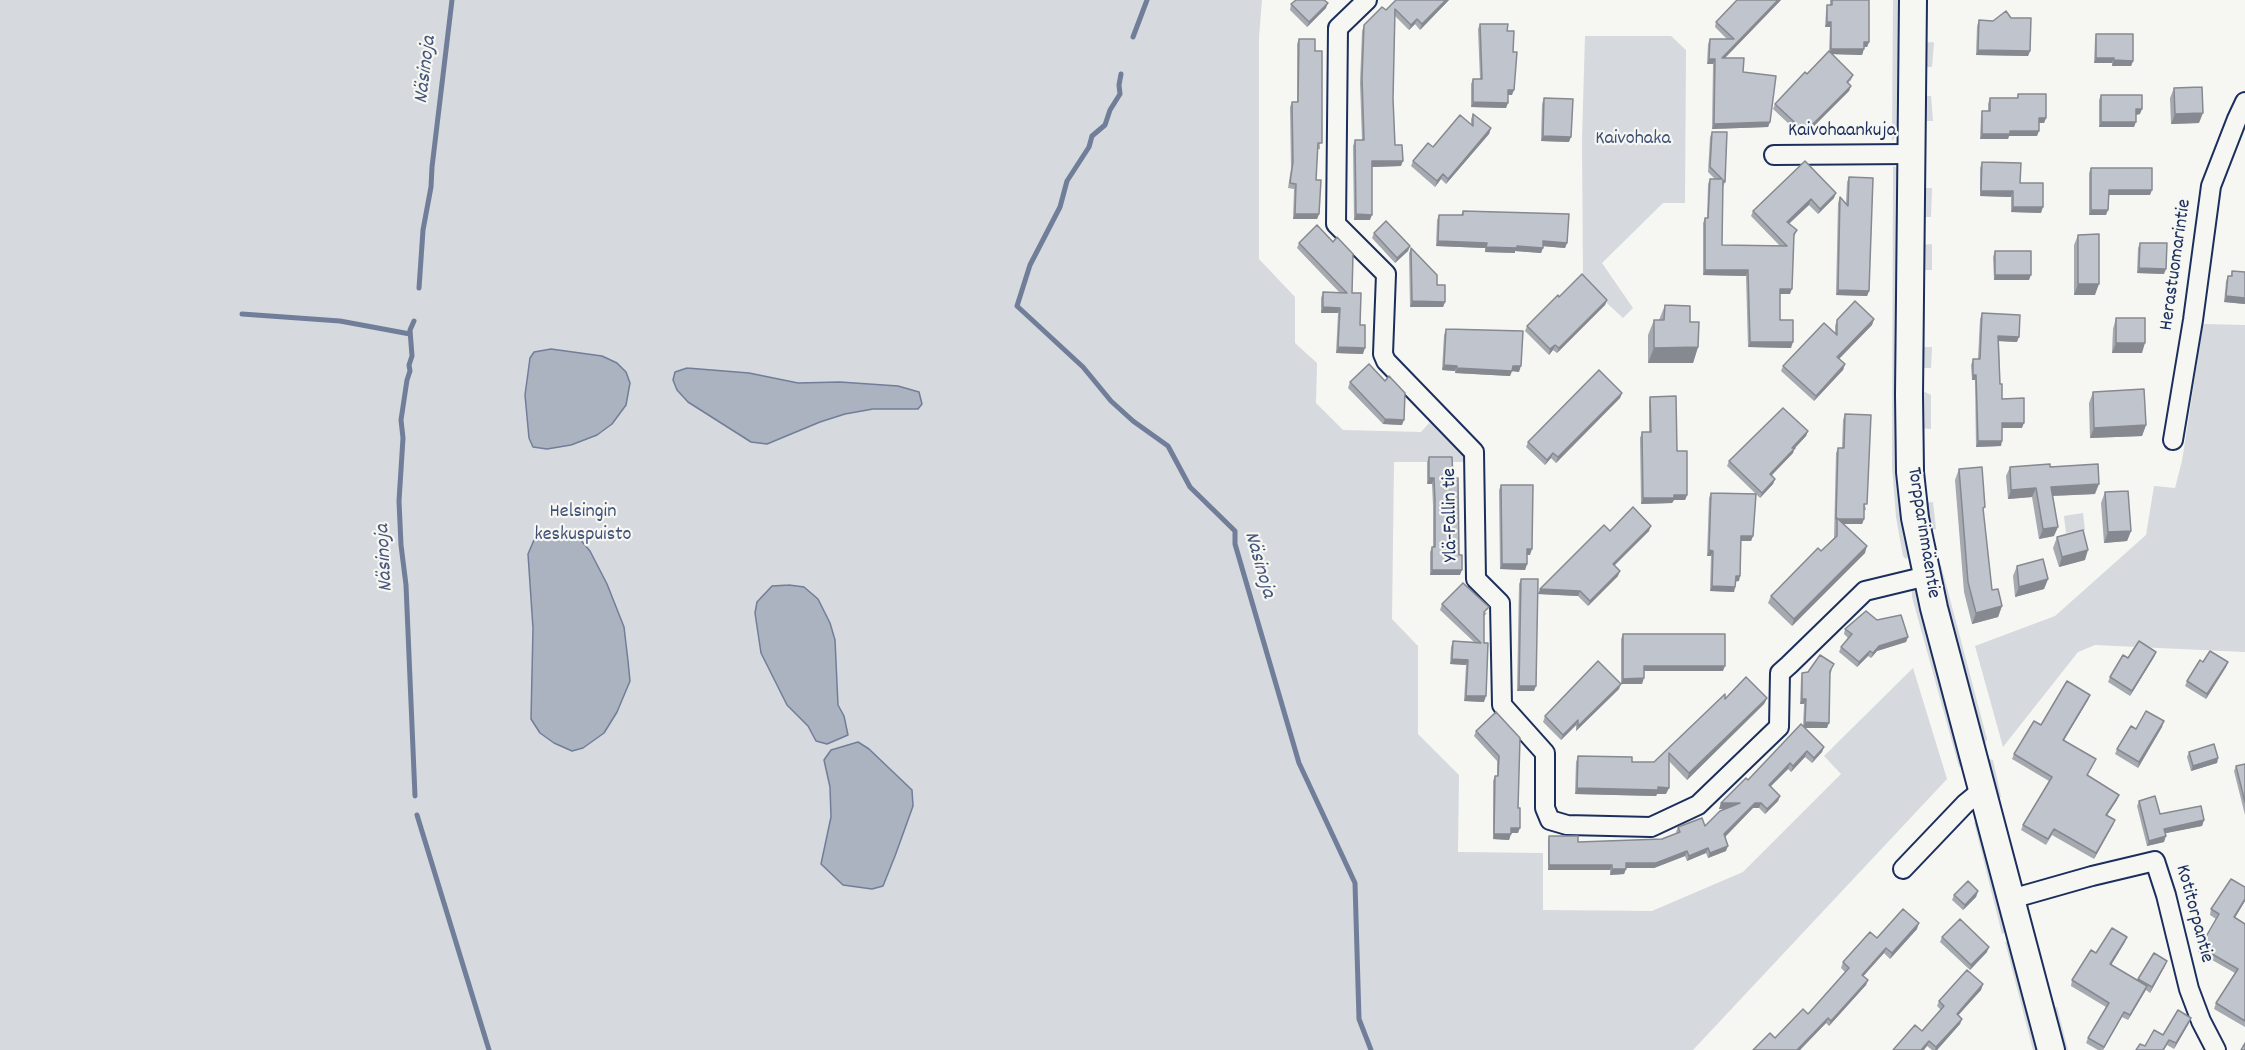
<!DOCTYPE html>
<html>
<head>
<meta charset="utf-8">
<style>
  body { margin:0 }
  canvas { display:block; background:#f6f6f2 }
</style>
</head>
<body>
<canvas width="2245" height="1050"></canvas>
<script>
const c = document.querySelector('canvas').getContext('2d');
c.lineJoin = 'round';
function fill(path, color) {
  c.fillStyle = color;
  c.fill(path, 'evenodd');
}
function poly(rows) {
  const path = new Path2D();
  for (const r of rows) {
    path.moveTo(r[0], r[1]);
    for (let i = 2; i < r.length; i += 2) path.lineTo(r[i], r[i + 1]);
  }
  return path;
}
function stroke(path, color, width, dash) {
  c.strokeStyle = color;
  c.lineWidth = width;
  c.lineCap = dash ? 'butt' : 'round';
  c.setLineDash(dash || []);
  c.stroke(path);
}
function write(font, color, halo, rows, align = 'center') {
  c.font = font + ' Dekko,sans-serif';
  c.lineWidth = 4.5;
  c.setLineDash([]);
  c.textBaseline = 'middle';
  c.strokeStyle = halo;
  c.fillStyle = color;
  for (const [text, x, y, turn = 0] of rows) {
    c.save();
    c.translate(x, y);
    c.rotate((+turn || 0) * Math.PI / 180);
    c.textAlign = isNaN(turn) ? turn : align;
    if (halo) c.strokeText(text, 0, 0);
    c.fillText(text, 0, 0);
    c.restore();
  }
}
fill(poly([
  [0,0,1262,0,1259,37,1259,259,1295,297,1295,343,1317,363,1316,403,1343,430,1421,432,1431,421,1466,455,1466,462,1394,462,1392,619,1418,646,1418,734,1459,775,1458,852,1543,853,1543,910,1652,911,1743,872,1841,774,1824,756,1913,668,1947,779,1693,1050,0,1050],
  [1893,0,1902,0,1901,129,1892,141],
  [1585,36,1671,36,1686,50,1685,203,1663,203,1602,263,1633,308,1623,318,1583,281,1582,140],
  [1932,42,1934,43,1932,67,1922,67,1923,43],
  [1923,96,1931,96,1933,121,1922,121],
  [1893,166,1899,169,1911,555,1906,559,1903,556,1896,517,1892,467],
  [1921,188,1932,188,1931,217,1920,217],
  [1932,244,1932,270,1920,270,1922,245],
  [2203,324,2245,325,2245,652,2095,645,2078,652,2003,747,1975,646,2055,616,2146,535,2154,486,2175,488,2182,461],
  [1920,347,1932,347,1931,368,1920,368],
  [1925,392,1931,395,1931,429,1918,428,1919,393],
  [1933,502,1936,529,1927,531,1923,503],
  [2083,513,2085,530,2066,533,2064,516],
  [1941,565,1987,739,1985,744,1982,746,1934,567],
  [1912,589,1920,593,1964,764,1959,767,1912,597],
  [1989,759,1993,760,2001,797,1995,799,1987,761],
  [1974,822,1981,826,2009,931,2002,934],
  [2011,940,2041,1050,2033,1050,2005,942],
  [2057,1007,2068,1050,2062,1050,2049,1009]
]), '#d6d9dd');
const water = poly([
  [551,349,602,356,617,363,626,372,630,383,626,405,612,424,597,435,571,445,547,449,533,447,529,438,525,395,530,358,534,352,551,349],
  [687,368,749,373,798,383,840,382,898,386,919,392,922,404,918,409,873,409,845,414,820,422,767,444,751,442,688,402,677,390,673,380,675,372,687,368],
  [555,532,578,537,590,551,607,584,624,627,628,661,630,681,617,712,604,733,583,748,572,751,554,743,540,733,531,719,533,628,528,554,534,540,543,534,555,532],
  [789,585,804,587,818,599,830,623,835,640,838,705,844,716,848,735,827,744,816,741,808,726,787,705,761,653,755,613,757,602,772,586,789,585],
  [858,742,869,749,912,790,913,806,895,856,883,886,872,889,843,885,821,864,831,817,830,787,824,760,831,750,858,742]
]);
fill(water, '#abb2c0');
stroke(water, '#717e99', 1.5);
stroke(poly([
  [1133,37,1147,0],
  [1121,74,1119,85,1120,94,1110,110,1105,125,1092,136,1089,147,1067,181,1060,207,1030,265,1017,306,1083,367,1111,401,1133,421,1168,446,1190,487,1235,531,1235,544,1299,763,1355,883,1359,1019,1371,1050],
  [419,288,423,230,431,187,432,167,452,0],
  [242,314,340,321,410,334],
  [414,321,410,330,412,356,409,365,410,371,407,380,401,420,403,438,399,501,401,545,406,585,415,796],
  [417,815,489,1050]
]), '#717e99', 5);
const street = poly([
  [1367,0,1338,28,1336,224,1386,274,1383,354,1386,361,1474,452,1476,579,1500,603,1502,705,1545,753,1545,808,1550,820,1567,825,1651,827,1698,805,1779,727,1780,673,1789,665,1865,591,1927,576],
  [1774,155,1910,154],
  [2173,440,2193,320,2211,186,2237,119,2245,102],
  [1903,869,1965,804,1982,790],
  [2011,899,2092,876,2155,861,2166,895,2189,989,2201,1021,2216,1050]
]);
const secondary = poly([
  [1913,0,1909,395,1910,472,1915,518,1934,608,2051,1050]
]);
stroke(street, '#1b2f5e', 22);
stroke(secondary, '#1b2f5e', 30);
stroke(street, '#f6f6f2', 18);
stroke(secondary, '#f6f6f2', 26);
fill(poly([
  [1396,0,1449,0,1420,30,1415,24,1409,30,1395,16,1393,99,1395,145,1401,166,1372,167,1370,220,1354,220,1353,146,1355,140,1362,140,1360,83,1362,31,1364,25,1386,10],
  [1781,0,1725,58,1743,72,1770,122,1768,127,1712,129,1713,64,1707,64,1708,44,1710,39,1727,39,1715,27,1716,22],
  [1830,0,1869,0,1869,42,1867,47,1864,47,1862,55,1832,54,1853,75,1851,80,1848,83,1851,86,1849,91,1803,137,1773,109,1775,104,1829,52,1830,27,1825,27,1826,11,1827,5,1830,5],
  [1291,4,1326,8,1307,27,1290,10],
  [1979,20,2030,51,2028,56,1976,55,1977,26],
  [1480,24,1507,31,1512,95,1508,95,1506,108,1471,107,1471,84,1473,79,1480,79,1478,29],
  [2096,34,2133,61,2131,66,2112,66,2112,63,2094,63,2095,39],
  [1299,39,1315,51,1320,149,1318,149,1316,180,1319,214,1317,219,1293,219,1294,189,1288,188,1291,168,1290,107,1292,102,1297,102,1297,44],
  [2174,88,2199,123,2171,124,2170,98],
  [2018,94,2046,118,2044,123,2039,123,2037,136,2009,136,2008,139,1980,139,1981,116,1982,111,1988,111,1988,104,1990,98,2017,98],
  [2101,95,2140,114,2136,115,2134,127,2099,127,2099,100],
  [1544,98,1569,142,1541,141,1542,104],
  [1473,114,1491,128,1489,134,1446,184,1441,179,1435,187,1411,166,1413,161,1433,147,1471,124,1471,119],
  [1712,132,1725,182,1723,187,1722,245,1780,246,1751,216,1753,211,1805,161,1834,198,1818,214,1809,205,1789,224,1797,230,1794,237,1790,294,1780,294,1780,320,1791,348,1748,347,1746,276,1703,275,1703,223,1705,218,1707,218,1708,184,1710,179,1715,179,1708,172,1710,137],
  [1982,162,2020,183,2041,213,2011,212,2011,197,1980,196,1980,168],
  [2091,168,2150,195,2108,195,2106,215,2089,215,2089,173],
  [1849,177,1869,291,1867,296,1836,295,1838,203,1840,197,1846,204,1847,182],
  [1463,211,1567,243,1565,248,1543,246,1541,253,1515,251,1515,253,1485,252,1485,248,1436,246,1437,220,1439,215,1461,215],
  [1374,233,1410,246,1408,251,1395,263,1372,238],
  [2078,235,2095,295,2074,295,2074,245],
  [1299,243,1352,293,1360,325,1363,354,1336,353,1338,313,1321,313,1321,298,1323,292,1340,293,1297,248],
  [2140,243,2164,274,2137,273,2138,248],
  [1411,248,1445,302,1443,307,1410,307,1409,253],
  [1995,251,2029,280,1994,280,1993,257],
  [2232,271,2245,272,2245,304,2224,302,2226,281,2228,276,2231,276],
  [1559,297,1607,300,1605,305,1557,353,1553,350,1549,355,1525,331,1527,326],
  [1665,305,1698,347,1693,363,1648,363,1648,335,1654,320,1659,320],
  [1982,313,2017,342,1999,341,2000,384,2002,399,2022,428,2002,428,2001,446,1976,447,1975,380,1972,380,1971,365,1973,359,1978,359,1980,319],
  [2116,318,2142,353,2112,353,2113,329],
  [1874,319,1872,325,1839,359,1845,364,1843,370,1814,401,1781,371,1783,366,1835,333,1835,326,1837,320],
  [1446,329,1519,372,1512,371,1510,376,1455,373,1455,371,1442,370,1444,335],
  [1350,382,1402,425,1383,424,1348,388],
  [2093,392,2146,425,2142,436,2090,438,2089,403],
  [1622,393,1620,398,1556,463,1551,458,1545,465,1526,447,1528,442],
  [1650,397,1677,451,1687,495,1685,500,1674,500,1672,503,1641,504,1640,438,1642,432,1649,432,1649,402],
  [1845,414,1866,510,1864,510,1864,519,1862,524,1843,524,1865,553,1792,626,1768,603,1771,596,1821,551,1834,538,1836,453,1838,448,1842,448,1843,420],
  [1808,431,1806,436,1794,449,1793,453,1772,475,1775,479,1773,484,1760,498,1756,494,1753,536,1751,541,1741,541,1739,581,1736,581,1735,587,1734,592,1710,591,1711,556,1707,556,1709,498,1711,493,1756,494,1727,466,1729,461],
  [1429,457,1453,478,1460,575,1430,575,1430,552,1432,547,1433,547,1433,506,1432,484,1427,484,1427,462],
  [2010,467,2050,467,2095,494,2053,496,2054,536,2039,539,2032,497,2008,499,2006,476],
  [1959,469,1983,512,1992,590,2002,606,1998,617,1972,624,1964,592,1955,480],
  [1501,485,1530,555,1527,555,1527,564,1525,570,1500,569,1499,490],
  [2105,492,2131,531,2127,541,2104,543,2101,503],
  [1610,531,1649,531,1614,565,1618,576,1588,606,1578,596,1538,594,1534,691,1517,691,1519,584,1521,579,1538,593],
  [2057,537,2085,560,2059,567,2053,548],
  [2017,566,2048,579,2044,589,2015,597,2013,576],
  [1442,604,1487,613,1484,616,1484,702,1464,701,1466,665,1450,664,1451,647,1453,641,1474,642,1440,610],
  [1877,620,1908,637,1906,642,1877,651,1871,658,1868,656,1857,667,1839,652,1841,647,1848,638,1844,634,1845,629],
  [1623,634,1723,671,1644,671,1642,684,1621,684,1621,639],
  [2156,652,2154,657,2130,696,2108,682,2110,677,2128,658],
  [2203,662,2228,662,2226,667,2206,699,2185,686,2187,681],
  [1832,670,1830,674,1827,728,1804,728,1824,747,1822,752,1812,763,1805,757,1791,772,1788,769,1771,786,1780,796,1778,801,1765,814,1759,808,1753,808,1725,837,1726,851,1708,858,1706,853,1687,861,1685,856,1654,868,1626,868,1624,874,1610,875,1610,870,1548,870,1548,841,1549,836,1578,842,1662,839,1677,834,1676,832,1678,827,1705,826,1726,809,1719,809,1721,803,1748,780,1803,727,1804,704,1800,704,1801,678,1802,673],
  [1619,689,1576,731,1576,725,1561,740,1543,722,1545,716],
  [1767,698,1764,704,1687,780,1669,761,1666,794,1657,794,1656,796,1575,794,1576,762,1578,756,1632,762,1654,762,1725,699],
  [2088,700,2064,740,2096,759,2088,775,2117,800,2107,815,2115,820,2113,825,2094,859,2052,835,2046,845,2021,830,2023,825,2049,781,2012,759,2014,754,2041,725],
  [1496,712,1518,808,1518,833,1511,833,1509,840,1493,839,1493,781,1495,776,1497,776,1497,761,1474,736,1476,731],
  [2162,727,2138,768,2115,754,2117,749,2136,729],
  [2189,752,2218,758,2217,763,2191,771,2187,757],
  [2245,764,2245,815,2234,771,2236,766],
  [2139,801,2160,814,2204,820,2202,826,2165,833,2164,842,2147,846,2137,806],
  [2245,887,2245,901,2235,918,2245,924,2245,1027,2214,1009,2216,1003,2235,973,2198,952,2200,947,2216,919,2210,915,2211,909],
  [1978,891,1976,897,1963,910,1952,900,1954,895],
  [1917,929,1890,959,1884,953,1863,976,1868,980,1866,985,1829,1026,1826,1023,1800,1050,1753,1050,1775,1038,1808,1014,1845,972,1841,968,1843,962,1877,938],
  [1942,937,1987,952,1970,970,1940,942],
  [2125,942,2111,965,2138,980,2154,953,2167,961,2165,966,2150,993,2146,990,2128,1020,2122,1017,2103,1050,2098,1050,2086,1043,2088,1038,2106,1007,2071,986,2072,980,2096,953],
  [1983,984,1981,990,1958,1015,1962,1019,1960,1024,1937,1050,1932,1050,1927,1046,1922,1031,1941,1010,1937,1006,1939,1001],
  [2189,1023,2174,1049,2167,1045,2164,1050,2136,1050,2163,1035]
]), '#a5a9b0');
fill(poly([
  [1446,0,1449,0,1420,30,1422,24],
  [1778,0,1781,0,1720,63,1722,58],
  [1328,3,1326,8,1307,27,1309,22],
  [1417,19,1415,24,1409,30,1411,25],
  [1827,22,1831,22,1830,27,1825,27],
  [1864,42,1869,42,1867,47,1862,47],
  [1831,49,1864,49,1862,55,1829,54],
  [1978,50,2030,51,2028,56,1976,55],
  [2096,58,2114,58,2112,63,2094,63],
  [1709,59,1715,59,1713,64,1707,64],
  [2114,60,2133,61,2131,66,2112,66],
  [1851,86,1849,91,1803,137,1805,132],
  [1508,90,1514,90,1512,95,1506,95],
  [1473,102,1508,103,1506,108,1471,107],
  [2136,109,2142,109,2140,114,2134,115],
  [2203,113,2199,123,2171,124,2175,114],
  [2039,118,2046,118,2044,123,2037,123],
  [1770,122,1768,127,1712,129,1714,124],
  [2101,122,2136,122,2134,127,2099,127],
  [1491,128,1489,134,1446,184,1448,179],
  [2010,131,2039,131,2037,136,2009,136,2008,139,1980,139,1982,134],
  [1543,136,1571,137,1569,142,1541,141],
  [1372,161,1403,161,1401,166,1370,167],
  [1443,174,1441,179,1435,187,1437,181],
  [2109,190,2152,190,2150,195,2107,195],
  [1981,191,2013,191,2011,197,1980,196],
  [1836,193,1834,198,1818,214,1820,209],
  [1811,199,1809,205,1785,227,1787,222],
  [2013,207,2043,207,2041,213,2011,212],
  [2091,210,2108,210,2106,215,2089,215],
  [1295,214,1319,214,1317,219,1293,219],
  [1356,214,1372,215,1370,220,1354,220],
  [1438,241,1487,243,1485,248,1436,246],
  [1543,241,1567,243,1565,248,1541,246],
  [1410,246,1408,251,1395,263,1397,258],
  [1517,246,1543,248,1541,253,1515,251,1515,253,1485,252,1486,247],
  [2139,268,2166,269,2164,274,2137,273],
  [1705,270,1748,270,1746,276,1703,275],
  [1995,275,2031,275,2029,280,1994,280],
  [2078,284,2099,284,2095,295,2074,295],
  [1780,289,1792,289,1790,294,1778,294],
  [1838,290,1869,291,1867,296,1836,295],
  [2226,296,2245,298,2245,304,2224,302],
  [1607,300,1605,305,1557,353,1559,348],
  [1412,301,1445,302,1443,307,1410,307],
  [1323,307,1340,308,1338,313,1321,313],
  [1874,319,1872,325,1835,363,1837,357],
  [1998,336,2019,337,2017,342,1997,341],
  [1750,342,1793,342,1791,348,1748,347],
  [2116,343,2145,343,2142,353,2112,353],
  [1555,345,1553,350,1549,355,1550,349],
  [1338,347,1365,348,1363,354,1336,353],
  [1698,347,1693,363,1648,363,1654,348],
  [1845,364,1843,370,1814,401,1816,396],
  [1444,365,1457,366,1455,371,1442,370],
  [1513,366,1521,366,1519,372,1512,371,1510,376,1455,373,1457,368],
  [1973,375,1976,375,1975,380,1972,380],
  [1622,393,1620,398,1556,463,1558,457],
  [1385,419,1404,420,1402,425,1383,424],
  [2002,423,2024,423,2022,428,2000,428],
  [2146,425,2142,436,2090,438,2094,428],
  [1808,431,1806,436,1794,449,1793,453,1768,479,1770,474],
  [1978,441,2002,441,2001,446,1976,447],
  [1553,453,1551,458,1545,465,1547,460],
  [1429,478,1434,478,1432,484,1427,484],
  [1775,479,1773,484,1760,498,1762,493],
  [2099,484,2095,494,2048,496,2051,487],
  [2036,488,2032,497,2008,499,2011,490],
  [1674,495,1687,495,1685,500,1674,500,1672,503,1641,504,1643,498],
  [1837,519,1864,519,1862,524,1837,524],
  [1651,526,1649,531,1611,569,1613,564],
  [2058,527,2054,536,2039,539,2043,529],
  [2131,531,2127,541,2104,543,2108,532],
  [1741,536,1753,536,1751,541,1739,541],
  [1867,546,1865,553,1792,626,1794,619],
  [1527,549,1532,549,1530,555,1525,555],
  [1709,550,1713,551,1711,556,1707,556],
  [2088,550,2085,560,2059,567,2062,557],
  [1502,564,1527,564,1525,570,1500,569],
  [1432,570,1462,570,1460,575,1430,575],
  [1620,571,1618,576,1588,606,1590,601],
  [1736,576,1740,576,1739,581,1734,582],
  [2048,579,2044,589,2015,597,2019,587],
  [1712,586,1735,587,1734,592,1710,591],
  [1540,589,1580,591,1578,596,1538,594],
  [2002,606,1998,617,1972,624,1976,613],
  [1908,637,1906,642,1877,651,1871,658,1873,653,1879,646],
  [1870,651,1868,656,1857,667,1859,662],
  [2156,652,2154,657,2130,696,2132,691],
  [1452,659,1468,660,1466,665,1450,664],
  [2228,662,2226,667,2206,699,2207,694],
  [1644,666,1725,666,1723,671,1642,671],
  [1644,678,1642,684,1621,684,1623,679],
  [1621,684,1619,689,1576,731,1578,726],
  [1519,686,1536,686,1534,691,1517,691],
  [2090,695,2088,700,2061,745,2063,740],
  [1466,696,1486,696,1484,702,1464,701],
  [1767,698,1764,704,1687,780,1689,773],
  [1802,699,1806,699,1804,704,1800,704],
  [1578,720,1576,725,1561,740,1563,735],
  [2164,721,2162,727,2138,768,2139,762],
  [1805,722,1829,723,1827,728,1803,728],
  [1824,747,1822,752,1812,763,1814,758],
  [1807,751,1805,757,1791,772,1793,766],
  [2218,758,2217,763,2191,771,2193,766],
  [1790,763,1788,769,1767,790,1769,785],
  [1658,787,1669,788,1666,794,1657,794,1656,796,1575,794,1577,788],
  [2119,795,2117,800,2104,820,2106,815],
  [1780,796,1778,801,1765,814,1767,809],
  [1721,803,1740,803,1738,808,1719,809],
  [1755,803,1761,803,1759,808,1753,808,1722,840,1724,834],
  [2115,820,2113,825,2094,859,2096,853],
  [2204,820,2202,826,2162,834,2164,829],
  [1511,828,1520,828,1518,833,1509,833],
  [1494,834,1511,834,1509,840,1493,839],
  [2166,836,2164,842,2147,846,2149,841],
  [1728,846,1726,851,1708,858,1710,853],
  [1708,848,1706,853,1687,861,1689,856],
  [1687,851,1685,856,1654,868,1624,868,1626,863],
  [1549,865,1612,865,1610,870,1548,870],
  [1612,869,1626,869,1624,874,1610,875],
  [1978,891,1976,897,1963,910,1965,905],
  [2245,899,2245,901,2232,922,2234,917],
  [1919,923,1917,929,1890,959,1892,953],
  [2127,937,2125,942,2108,970,2110,964],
  [1989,947,1987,952,1970,970,1971,965],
  [1886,948,1884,953,1860,980,1862,975],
  [2167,961,2165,966,2150,993,2152,987],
  [1868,980,1866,985,1829,1026,1831,1021],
  [1983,984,1981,990,1955,1019,1957,1014],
  [2147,986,2145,991,2128,1020,2130,1015],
  [2124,1012,2122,1017,2103,1050,2104,1047],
  [1828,1018,1826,1023,1800,1050,1797,1050],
  [2191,1018,2189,1023,2174,1049,2176,1043],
  [1962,1019,1960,1024,1937,1050,1935,1050,1936,1047],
  [1929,1041,1927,1046,1924,1050,1921,1050]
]), '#868990');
const building = poly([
  [1296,0,1324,0,1328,3,1309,22,1291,4,1296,0],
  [1396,0,1446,0,1422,24,1417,19,1411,25,1395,9,1393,99,1395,145,1402,145,1403,161,1372,161,1372,215,1356,214,1355,140,1364,140,1362,78,1364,25,1382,7,1386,10,1396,0],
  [1737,0,1778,0,1722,58,1744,58,1743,72,1776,76,1770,122,1714,124,1715,59,1709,59,1710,39,1734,39,1716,22,1737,0],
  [1832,0,1869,0,1869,42,1864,42,1864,49,1831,49,1831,22,1827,22,1827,5,1832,5,1832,0],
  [2006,11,2011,18,2031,18,2030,51,1978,50,1979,20,1993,21,2006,11],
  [1480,24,1508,24,1507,31,1514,31,1513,52,1517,52,1514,90,1508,90,1508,103,1473,102,1473,79,1482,79,1480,24],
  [2096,34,2133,34,2133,61,2114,60,2114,58,2096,58,2096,34],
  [1299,39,1315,39,1315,51,1322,51,1322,143,1318,143,1316,180,1321,180,1319,214,1295,214,1296,184,1290,183,1293,162,1292,102,1298,102,1299,39],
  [1829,51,1853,75,1847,82,1851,86,1805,132,1775,104,1805,72,1807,74,1829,51],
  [2202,87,2203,113,2175,114,2174,88,2202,87],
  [2018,94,2046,94,2046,118,2039,118,2039,131,2010,131,2010,134,1982,134,1982,111,1990,111,1990,98,2018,98,2018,94],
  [2101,95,2142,95,2142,109,2136,109,2136,122,2101,122,2101,95],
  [1544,98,1573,99,1571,137,1543,136,1544,98],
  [1473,114,1491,128,1448,179,1443,174,1437,181,1413,161,1428,143,1433,147,1460,115,1473,126,1473,114],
  [1712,132,1727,132,1725,182,1723,180,1722,245,1787,246,1753,211,1805,161,1836,193,1820,209,1811,199,1787,222,1797,230,1794,234,1792,289,1780,289,1780,320,1793,320,1793,342,1750,342,1748,270,1705,270,1705,218,1708,218,1710,179,1722,179,1710,167,1712,132],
  [1982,162,2021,163,2020,183,2043,183,2043,207,2013,207,2013,191,1981,191,1982,162],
  [2091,168,2152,168,2152,190,2109,190,2108,210,2091,210,2091,168],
  [1849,177,1873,178,1869,291,1838,290,1840,197,1848,206,1849,177],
  [1463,211,1569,214,1567,243,1543,241,1543,248,1517,246,1517,248,1486,247,1487,243,1438,241,1439,215,1463,215,1463,211],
  [1386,221,1410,246,1397,258,1374,233,1386,221],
  [1317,225,1333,242,1337,237,1353,254,1352,293,1361,293,1360,325,1365,325,1365,348,1338,347,1340,308,1323,307,1323,292,1347,293,1299,243,1317,225],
  [2099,234,2099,284,2078,284,2078,235,2099,234],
  [2140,243,2167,243,2166,269,2139,268,2140,243],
  [1411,248,1437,275,1437,285,1445,285,1445,302,1412,301,1411,248],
  [1995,251,2031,251,2031,275,1995,275,1995,251],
  [2232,271,2245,272,2245,298,2226,296,2228,276,2232,276,2232,271],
  [1582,274,1607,300,1559,348,1555,345,1550,349,1527,326,1558,295,1559,297,1582,274],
  [1855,301,1874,319,1837,357,1845,364,1816,396,1783,366,1824,323,1837,335,1837,320,1855,301],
  [1665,305,1690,306,1690,322,1699,322,1698,347,1654,348,1654,320,1664,320,1665,305],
  [1982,313,2020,315,2019,337,1998,336,2000,384,2002,384,2002,399,2024,398,2024,423,2002,423,2002,441,1978,441,1976,375,1973,375,1973,359,1980,359,1982,313],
  [2116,318,2145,318,2145,343,2116,343,2116,318],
  [1446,329,1523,331,1521,366,1513,366,1512,371,1457,368,1457,366,1444,365,1446,329],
  [1369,364,1385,381,1389,376,1405,393,1404,420,1385,419,1350,382,1369,364],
  [1599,370,1622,393,1558,457,1553,453,1547,460,1528,442,1599,370],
  [2144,389,2146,425,2094,428,2093,392,2144,389],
  [1676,396,1677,451,1687,451,1687,495,1674,495,1674,498,1643,498,1642,432,1651,432,1650,397,1676,396],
  [1783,408,1808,431,1792,448,1795,448,1770,474,1775,479,1762,493,1729,461,1783,408],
  [1845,414,1871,415,1867,504,1864,504,1864,519,1836,519,1838,448,1844,448,1845,414],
  [1429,457,1452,457,1453,478,1458,478,1459,555,1462,555,1462,570,1432,570,1432,547,1435,547,1435,501,1434,478,1429,478,1429,457],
  [2050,464,2050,467,2098,464,2099,484,2051,487,2058,527,2043,529,2036,488,2011,490,2010,467,2050,464],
  [1982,467,1985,507,1983,508,1992,590,1998,589,2002,606,1976,613,1968,582,1959,469,1982,467],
  [1501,485,1533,485,1532,549,1527,549,1527,564,1502,564,1501,485],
  [2128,491,2131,531,2108,532,2105,492,2128,491],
  [1711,493,1756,494,1753,536,1741,536,1740,576,1736,576,1735,587,1712,586,1713,551,1709,550,1711,493],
  [1633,507,1651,526,1613,564,1620,571,1590,601,1580,591,1540,589,1604,525,1610,531,1633,507],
  [1837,518,1867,546,1794,619,1771,596,1818,548,1821,551,1837,536,1837,518],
  [2083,530,2088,550,2062,557,2057,537,2083,530],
  [2043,559,2048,579,2019,587,2017,566,2043,559],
  [1521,579,1538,579,1536,686,1519,686,1521,579],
  [1463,583,1489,607,1484,612,1484,643,1488,643,1486,696,1466,696,1468,660,1452,659,1453,641,1481,643,1442,604,1463,583],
  [1866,611,1877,620,1901,615,1908,637,1879,646,1873,653,1870,651,1859,662,1841,647,1852,634,1845,629,1866,611],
  [1623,634,1725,634,1725,666,1644,666,1644,678,1623,679,1623,634],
  [2139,641,2156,652,2132,691,2110,677,2123,655,2128,658,2139,641],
  [2210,651,2228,662,2207,694,2187,681,2200,660,2203,662,2210,651],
  [1820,655,1834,664,1830,671,1829,723,1805,722,1806,699,1802,699,1802,673,1808,672,1820,655],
  [1598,661,1621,684,1578,726,1578,720,1563,735,1545,716,1598,661],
  [1746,677,1767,698,1689,773,1669,753,1669,788,1658,787,1658,790,1577,788,1578,756,1632,757,1632,762,1654,762,1725,694,1725,699,1746,677],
  [2067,681,2090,695,2063,740,2096,759,2087,775,2119,795,2106,815,2115,820,2096,853,2054,829,2048,839,2023,825,2052,777,2014,754,2034,721,2041,725,2067,681],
  [2146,711,2164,721,2139,762,2117,749,2131,726,2136,729,2146,711],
  [1496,712,1520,738,1518,808,1520,808,1520,828,1511,828,1511,834,1494,834,1495,776,1498,776,1499,756,1476,731,1496,712],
  [1801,724,1824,747,1814,758,1807,751,1793,766,1790,763,1769,785,1780,796,1767,809,1761,803,1755,803,1724,834,1728,846,1710,853,1708,848,1689,856,1687,851,1656,863,1626,863,1626,869,1612,869,1612,865,1549,865,1549,836,1578,836,1578,842,1662,839,1680,832,1678,827,1702,818,1705,826,1720,811,1740,803,1721,803,1746,778,1748,780,1801,724],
  [2214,744,2218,758,2193,766,2189,752,2214,744],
  [2245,764,2245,802,2236,766,2245,764],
  [2155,796,2160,814,2201,806,2204,820,2164,829,2166,836,2149,841,2139,801,2155,796],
  [2231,879,2245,887,2245,899,2234,917,2245,924,2245,1021,2216,1003,2238,969,2200,947,2219,914,2211,909,2231,879],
  [1968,881,1978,891,1965,905,1954,895,1968,881],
  [1903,909,1919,923,1892,953,1886,948,1862,975,1868,980,1831,1021,1828,1018,1797,1050,1753,1050,1770,1033,1775,1038,1803,1009,1808,1014,1849,968,1843,962,1870,932,1877,938,1903,909],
  [1960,919,1989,947,1971,965,1942,937,1960,919],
  [2112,928,2127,937,2110,964,2147,986,2130,1015,2124,1012,2104,1047,2088,1038,2109,1003,2072,980,2091,950,2096,953,2112,928],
  [2154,953,2167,961,2152,987,2138,979,2154,953],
  [1967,970,1983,984,1957,1014,1962,1019,1936,1047,1929,1041,1921,1050,1893,1050,1915,1025,1922,1031,1944,1006,1939,1001,1967,970],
  [2178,1010,2191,1018,2176,1043,2169,1040,2163,1050,2136,1050,2140,1044,2145,1046,2154,1030,2163,1035,2178,1010],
  [2245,1043,2245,1050,2241,1050,2245,1043]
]);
fill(building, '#c0c4cd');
stroke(building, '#868990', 1.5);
write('20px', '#1b2f5e', '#f6f6f2', [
  ["Kaivohaankuja",1842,132],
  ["Herastuomarintie",2177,265,-82],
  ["Ylä-Fallin tie",1452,515,-91],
  ["Torpparinmäentie",1922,533,81],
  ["Kotitorpantie",2193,914,75]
]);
write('20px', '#405177', '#f6f6f2', [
  ["Kaivohaka",1633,140],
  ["Helsingin",583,513],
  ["keskuspuisto",583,536]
]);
write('italic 21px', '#46567b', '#f6f6f2', [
  ["Näsinoja",427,70,-83],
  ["Näsinoja",386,558,-93],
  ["Näsinoja",1258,565,74]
]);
</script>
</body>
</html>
